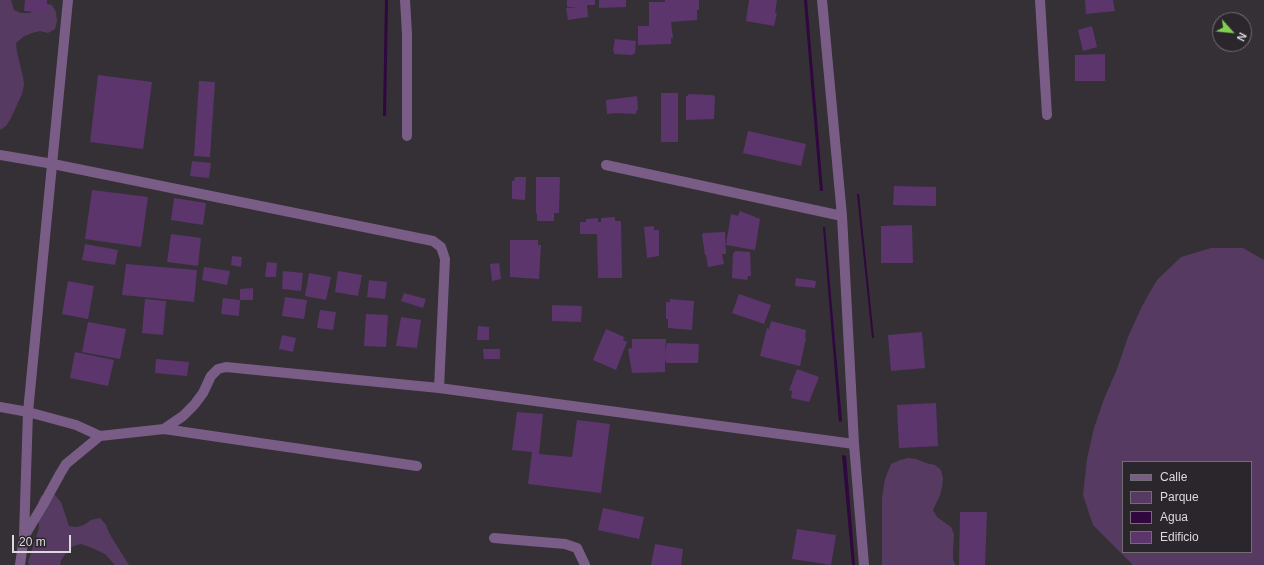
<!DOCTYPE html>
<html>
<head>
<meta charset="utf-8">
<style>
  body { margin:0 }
  #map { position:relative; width:1264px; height:565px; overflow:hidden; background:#343036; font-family:Helvetica,sans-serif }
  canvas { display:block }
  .legend { position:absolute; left:1122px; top:461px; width:130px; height:92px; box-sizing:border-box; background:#2a262c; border:1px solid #716e73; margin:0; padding:5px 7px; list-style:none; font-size:12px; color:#dcd9dd }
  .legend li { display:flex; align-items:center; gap:8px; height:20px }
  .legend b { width:20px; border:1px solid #716e73 }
  .north { position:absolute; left:1212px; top:12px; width:40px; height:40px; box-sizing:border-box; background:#2a262c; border:1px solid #716e73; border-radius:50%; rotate:117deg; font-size:11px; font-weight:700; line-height:16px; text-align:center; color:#dcd9dd }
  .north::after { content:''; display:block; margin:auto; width:14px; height:18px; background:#82d050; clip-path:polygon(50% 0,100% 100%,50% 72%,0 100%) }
  .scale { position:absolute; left:12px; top:535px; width:59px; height:18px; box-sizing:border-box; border:2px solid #dcd9dd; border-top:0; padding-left:5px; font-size:12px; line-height:14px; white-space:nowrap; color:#dcd9dd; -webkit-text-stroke:3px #2a262c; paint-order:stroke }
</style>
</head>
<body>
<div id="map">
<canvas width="1264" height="565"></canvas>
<ul class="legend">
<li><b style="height:5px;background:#7a5d87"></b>Calle</li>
<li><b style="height:11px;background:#563a62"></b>Parque</li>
<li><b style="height:11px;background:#30073e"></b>Agua</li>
<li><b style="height:11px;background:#5c356d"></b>Edificio</li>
</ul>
<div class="north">N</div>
<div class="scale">20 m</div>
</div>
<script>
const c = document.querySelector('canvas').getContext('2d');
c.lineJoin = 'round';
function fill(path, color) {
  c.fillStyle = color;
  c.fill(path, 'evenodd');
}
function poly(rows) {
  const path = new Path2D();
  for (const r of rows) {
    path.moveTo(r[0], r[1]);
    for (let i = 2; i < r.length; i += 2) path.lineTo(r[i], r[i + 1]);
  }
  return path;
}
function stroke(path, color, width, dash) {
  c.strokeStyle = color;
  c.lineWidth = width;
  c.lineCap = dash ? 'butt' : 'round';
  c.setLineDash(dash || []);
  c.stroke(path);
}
fill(poly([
  [0,0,11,0,14,10,21,13,30,13,44,3,52,5,56,12,57,21,55,29,48,33,40,31,32,33,23,37,16,43,17,52,23,77,24,85,22,94,11,118,6,126,0,130],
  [1211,248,1243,248,1264,260,1264,565,1133,565,1093,525,1083,495,1087,459,1094,428,1104,399,1117,369,1128,337,1142,306,1157,280,1181,257],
  [1123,462,1251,462,1251,552,1123,552],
  [908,458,916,459,926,463,935,465,941,470,943,478,942,487,940,495,933,510,937,517,951,527,954,534,953,551,953,559,955,565,882,565,882,498,885,479,891,464,900,460],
  [49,492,55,495,61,502,69,526,76,527,84,525,91,520,100,518,106,525,109,533,129,565,115,565,105,554,90,547,81,544,73,546,67,552,61,560,60,565,29,565,28,562,39,528,38,503,41,496]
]), '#563a62');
fill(poly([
  [385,0,388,0,386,116,383,116],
  [804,0,807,0,823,191,820,191],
  [857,194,859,194,874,338,872,338],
  [823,227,825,227,842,421,839,422],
  [842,455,846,456,855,565,852,565]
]), '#30073e');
fill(poly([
  [25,0,47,0,46,13,24,11],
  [567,0,595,0,595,5,587,5,588,17,568,20,566,8,579,7,567,7],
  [599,0,626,0,626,7,599,8],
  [665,0,699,0,699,10,697,10,697,20,671,22,673,38,671,38,671,44,638,45,638,26,649,26,649,2,665,2],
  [749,0,777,0,775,13,777,13,774,26,746,21],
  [1085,0,1113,0,1115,11,1086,14],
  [1092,26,1097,47,1083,51,1078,30],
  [615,39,636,41,635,54,633,53,633,55,614,54,614,51,613,51],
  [1105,54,1105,81,1075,81,1075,55],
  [98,75,152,82,143,149,90,142],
  [199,81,215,82,210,157,194,156],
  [661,93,678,93,678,142,661,142],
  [688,94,713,95,713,96,715,96,714,119,686,120,686,96,688,96],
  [637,96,638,110,637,110,636,114,616,113,607,114,606,100],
  [748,131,806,144,801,166,743,153],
  [192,161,211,163,209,178,190,176],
  [515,177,526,177,525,200,512,199,512,181,514,181],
  [536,177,560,177,559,213,554,213,554,221,537,221,537,213,536,213],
  [894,186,936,187,936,206,893,205],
  [92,190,148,197,141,247,85,239],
  [174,198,206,203,203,225,171,220],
  [740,211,760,219,755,250,726,245,731,214,738,216],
  [615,217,615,221,621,221,622,278,598,278,597,234,580,234,580,222,586,222,586,219,598,218,598,222,601,222,601,218],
  [912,225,913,263,881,263,881,226],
  [654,226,654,230,659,230,659,256,647,258,644,227],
  [725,232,726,254,722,254,724,264,708,267,706,255,705,255,702,235,703,234,703,233],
  [171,234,201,238,198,266,167,262],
  [510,240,538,240,538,245,541,245,539,279,510,277],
  [85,244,118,250,115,265,82,260],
  [735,251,750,252,751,276,748,276,747,280,732,278,733,253,734,253],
  [232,256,242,257,241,267,231,265],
  [267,262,277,263,276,277,265,277],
  [499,263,501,279,492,281,490,264],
  [126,264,197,270,194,302,122,295],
  [204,267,230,271,227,285,202,280],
  [283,271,303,273,301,291,282,289],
  [338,271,362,275,358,296,335,292],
  [309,273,331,277,326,300,305,296],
  [796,278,816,281,815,288,795,286],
  [369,280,387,282,385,299,367,297],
  [68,281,94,286,88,319,62,314],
  [253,288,253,300,240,300,240,289],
  [404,293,426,299,423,308,401,301],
  [739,294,771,305,764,324,732,313],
  [285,297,307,300,304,319,282,316],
  [223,298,240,300,239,316,221,314],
  [145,299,166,301,163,335,142,333],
  [670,299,694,301,692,330,668,328,668,319,666,319,666,302,670,302],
  [552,305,582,306,581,322,552,321],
  [320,310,336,312,333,330,317,328],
  [366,314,388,315,386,347,364,346],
  [401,317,421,320,417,348,396,346],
  [771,321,806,330,805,337,806,338,800,366,760,356,767,328,769,329],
  [88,322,126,329,120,359,82,352],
  [478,326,489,327,489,340,477,340],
  [606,329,624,337,623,340,627,342,616,370,593,360],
  [922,332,925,368,891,371,888,335],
  [282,335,296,338,293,352,279,349],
  [632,339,666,339,665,354,667,343,699,344,698,363,666,363,665,358,665,372,632,373,628,349,632,348],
  [483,349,500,349,500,359,484,359],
  [75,352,114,360,108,386,70,378],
  [156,359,189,362,187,376,155,373],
  [797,369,819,377,809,402,791,398,792,391,789,390],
  [936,403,938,446,899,448,897,405],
  [517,412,543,414,539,454,572,457,577,420,610,424,601,493,528,484,532,452,512,450],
  [603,508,644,517,639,539,598,530],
  [960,512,987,512,985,565,959,565],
  [797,529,836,535,831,565,792,559],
  [655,544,683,549,681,565,651,565]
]), '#5c356d');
stroke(poly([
  [405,0,407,34,407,136],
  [822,0,842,216,854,444,864,565],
  [1040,0,1047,115],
  [0,155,53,164,433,241,441,247,445,259,439,388],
  [606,165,842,216],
  [0,407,28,412,76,425,100,436,164,429,417,466],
  [164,429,183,416,194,405,203,393,211,376,218,369,226,367,439,388,854,444],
  [25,535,43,505,60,474,66,464,100,436],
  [494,538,565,544,577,548,585,565],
  [20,565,24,536,28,412,68,0]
]), '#7a5d87', 10);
</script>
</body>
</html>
